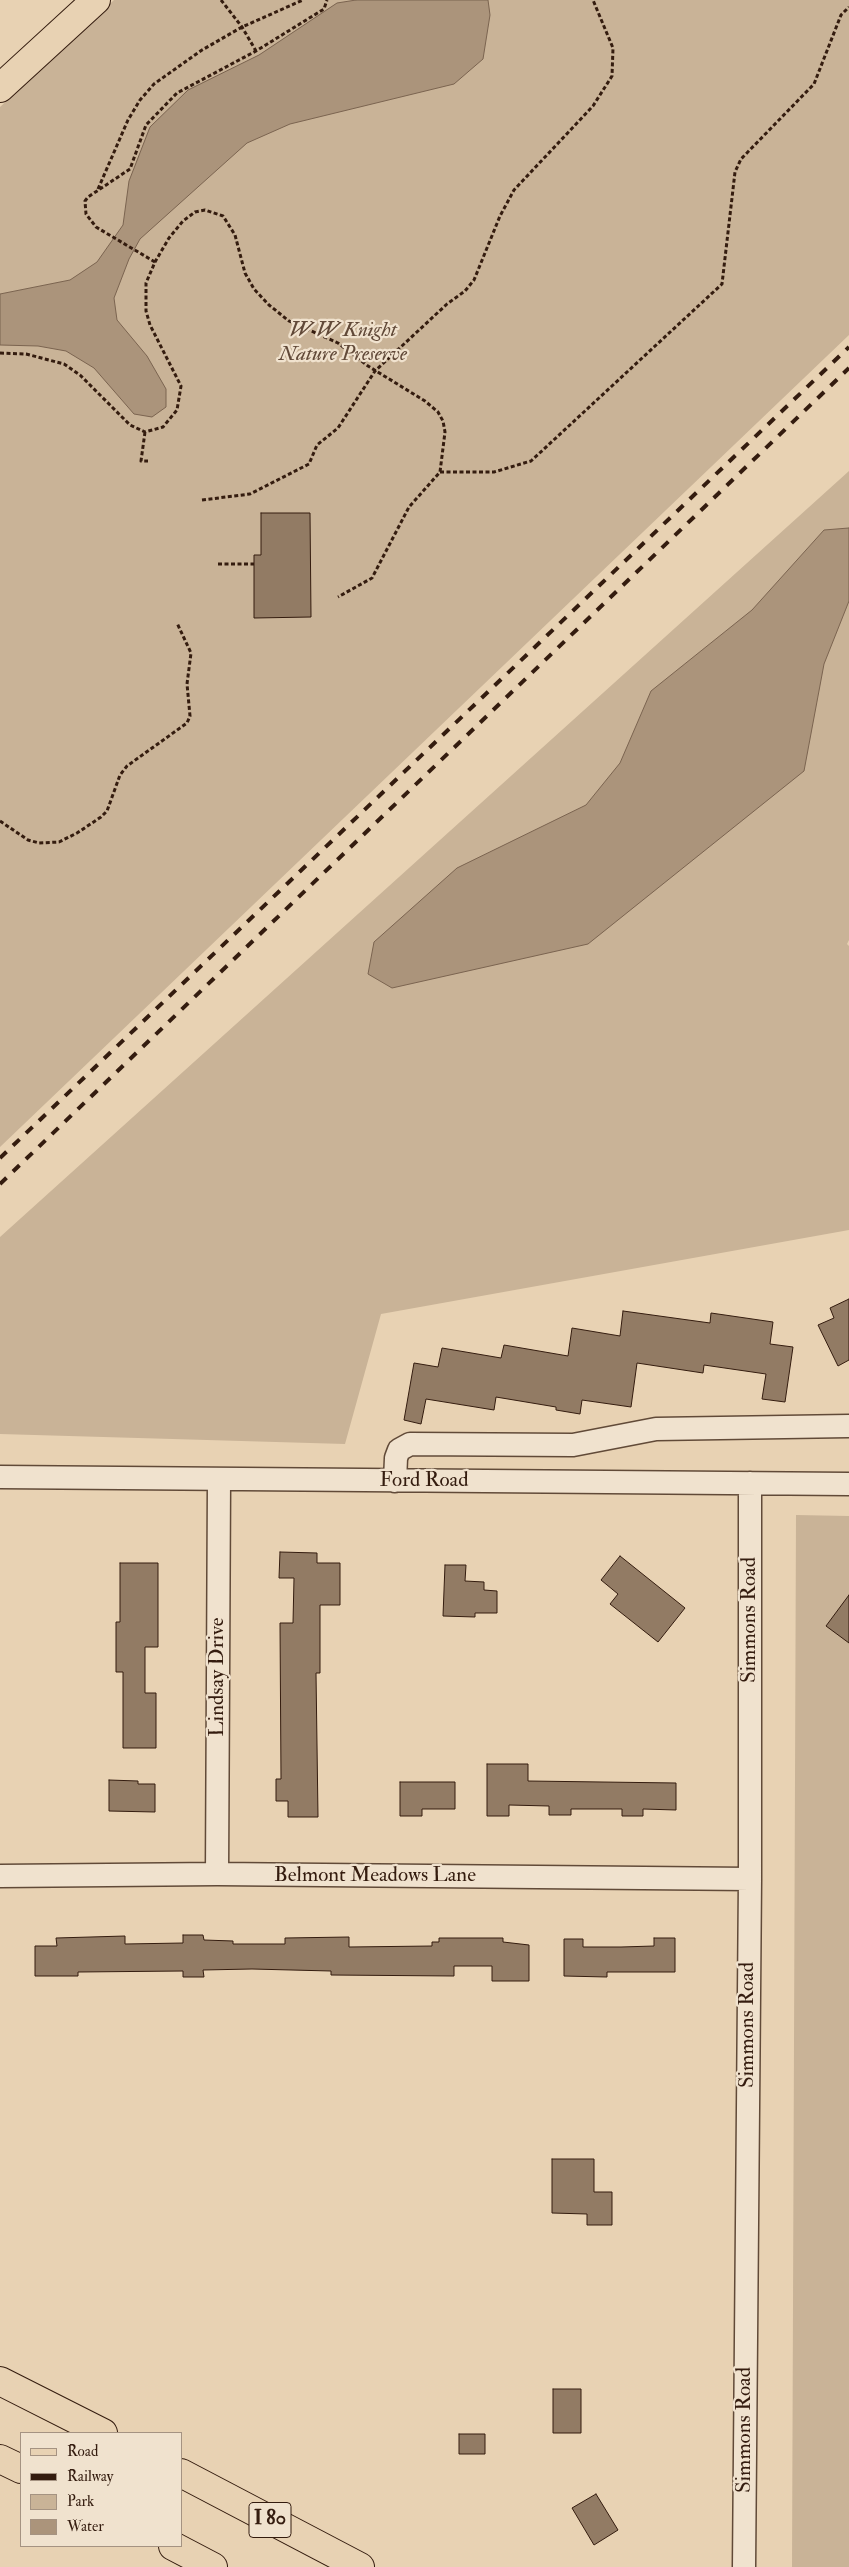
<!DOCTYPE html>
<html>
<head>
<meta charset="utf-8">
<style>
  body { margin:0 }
  #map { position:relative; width:849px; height:2567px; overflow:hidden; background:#e8d2b3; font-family:"IM FELL Double Pica",serif }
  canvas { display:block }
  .legend { position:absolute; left:20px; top:2432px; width:162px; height:115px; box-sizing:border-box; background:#f0e2ce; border:1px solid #a59382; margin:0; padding:6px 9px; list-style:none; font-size:15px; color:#341c0f }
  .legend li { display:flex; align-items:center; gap:10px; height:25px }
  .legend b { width:25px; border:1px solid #a59382 }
</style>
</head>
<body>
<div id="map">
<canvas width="849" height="2567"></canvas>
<ul class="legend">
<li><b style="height:6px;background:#e8d2b3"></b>Road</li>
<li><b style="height:6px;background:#341c0f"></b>Railway</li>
<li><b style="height:14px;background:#c9b397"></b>Park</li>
<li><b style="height:14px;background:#ab947b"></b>Water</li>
</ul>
</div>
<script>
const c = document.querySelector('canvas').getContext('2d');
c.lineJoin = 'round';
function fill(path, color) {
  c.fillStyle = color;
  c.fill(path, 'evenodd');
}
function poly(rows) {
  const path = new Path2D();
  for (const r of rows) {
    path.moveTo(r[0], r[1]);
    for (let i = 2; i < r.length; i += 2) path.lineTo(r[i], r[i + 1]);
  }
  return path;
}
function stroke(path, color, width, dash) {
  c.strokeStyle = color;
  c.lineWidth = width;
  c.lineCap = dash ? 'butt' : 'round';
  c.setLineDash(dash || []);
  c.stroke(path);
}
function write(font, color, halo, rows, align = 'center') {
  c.font = font + ' "IM FELL Double Pica",serif';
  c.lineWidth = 4.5;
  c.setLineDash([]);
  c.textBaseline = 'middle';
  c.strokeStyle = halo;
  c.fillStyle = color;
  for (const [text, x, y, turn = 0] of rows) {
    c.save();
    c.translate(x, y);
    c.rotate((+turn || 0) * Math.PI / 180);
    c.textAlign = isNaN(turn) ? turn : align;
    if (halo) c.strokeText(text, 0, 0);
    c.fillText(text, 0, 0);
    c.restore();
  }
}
fill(poly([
  [114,0,849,0,849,335,0,1147,0,107],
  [849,471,849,940,847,944,849,946,849,1230,381,1314,345,1444,0,1434,0,1237],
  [796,1515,849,1516,849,2567,792,2567]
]), '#c9b397');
const water = poly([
  [356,0,488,0,490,15,483,59,454,84,290,124,247,143,140,239,129,259,114,298,117,320,147,356,166,389,166,407,152,417,134,414,94,368,66,351,38,346,0,345,0,294,70,280,97,262,123,225,129,181,150,127,188,90,259,55,337,3,356,0],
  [849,528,849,601,824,664,804,771,588,944,392,988,368,974,374,942,457,868,586,805,620,763,651,691,752,610,824,530,849,528]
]);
fill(water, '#ab947b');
stroke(water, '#7b6450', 1);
const building = poly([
  [261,513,310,513,311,617,254,618,254,555,261,555,261,513],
  [849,1299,849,1360,838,1366,818,1325,834,1318,830,1308,849,1299],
  [623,1311,710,1323,711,1313,773,1322,770,1344,793,1347,785,1402,762,1399,766,1374,704,1365,703,1373,637,1363,631,1407,582,1400,580,1414,556,1410,556,1407,496,1397,494,1410,426,1399,421,1424,404,1420,414,1363,438,1367,442,1348,501,1358,504,1345,568,1356,572,1328,620,1336,623,1311],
  [280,1552,317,1553,317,1563,340,1563,340,1605,320,1605,320,1673,316,1673,318,1817,288,1817,288,1801,276,1801,276,1779,281,1779,280,1623,293,1623,294,1578,279,1578,280,1552],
  [620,1556,685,1608,658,1642,610,1604,618,1594,601,1580,620,1556],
  [120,1563,158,1563,158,1647,145,1647,145,1693,156,1693,156,1748,123,1748,123,1672,116,1672,116,1622,120,1622,120,1563],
  [445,1565,466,1565,465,1581,484,1582,484,1590,497,1591,497,1613,475,1613,475,1617,443,1616,445,1565],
  [849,1595,849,1643,826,1626,849,1595],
  [487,1764,528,1764,528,1781,676,1783,676,1810,643,1809,643,1816,622,1816,622,1809,571,1809,571,1815,549,1815,549,1806,509,1805,509,1816,487,1816,487,1764],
  [109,1780,138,1781,138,1784,155,1784,155,1812,109,1811,109,1780],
  [400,1782,455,1782,455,1809,422,1809,422,1816,400,1816,400,1782],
  [183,1935,203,1935,204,1940,233,1941,233,1944,285,1944,285,1938,349,1937,349,1947,432,1946,432,1942,439,1942,439,1938,503,1938,503,1942,529,1945,529,1981,492,1981,492,1966,454,1966,454,1976,331,1975,331,1971,252,1969,203,1970,204,1977,183,1977,183,1971,78,1972,78,1976,35,1976,35,1946,57,1946,56,1938,125,1936,125,1944,183,1943,183,1935],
  [654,1938,675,1938,675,1972,607,1972,607,1977,564,1976,564,1939,583,1939,583,1947,621,1947,654,1946,654,1938],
  [552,2159,594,2159,594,2192,612,2192,612,2225,587,2225,587,2214,552,2213,552,2159],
  [553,2389,581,2389,581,2433,553,2433,553,2389],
  [459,2434,485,2434,485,2454,459,2454,459,2434],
  [596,2494,618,2530,594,2545,572,2508,596,2494]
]);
fill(building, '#927b64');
stroke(building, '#341c0f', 1);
const minor = poly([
  [0,1477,849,1484],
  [395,1481,396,1458,399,1450,410,1444,573,1445,656,1429,849,1426],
  [217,1874,219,1480],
  [0,1876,217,1874,750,1879],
  [744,2567,750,1879,750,1483]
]);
const major = poly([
  [0,88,96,0]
]);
const highway = poly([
  [0,2381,103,2433],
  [0,2459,21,2469],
  [181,2473,360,2567],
  [173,2546,213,2567]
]);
stroke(minor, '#614a38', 25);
stroke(major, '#341c0f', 30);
stroke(highway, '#341c0f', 30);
stroke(poly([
  [221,0,242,27,256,51],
  [98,189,128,120,140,100,154,84,202,50,242,27,303,0],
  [155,262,96,227,86,214,85,201,88,197,130,169,146,125,177,93,256,51,324,9,327,0],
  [0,353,26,354,64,364,80,375,130,425,145,432,163,427,177,410,181,386,150,325,146,311,146,283,155,262,169,238,183,221,195,212,205,210,223,216,235,235,245,273,254,289,269,305,289,321,338,343,368,366,425,401,438,412,443,421,445,432,440,472,409,507,372,578,338,597],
  [145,432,141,461,148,461],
  [440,472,494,472,531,461,722,284,735,172,741,159,814,84,841,15,849,7],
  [202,500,250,494,309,464,317,445,338,428,375,371,447,304,465,291,474,280,500,216,514,190,593,106,612,76,613,48,593,0],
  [218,564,254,564],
  [0,821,28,840,39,843,59,842,77,833,101,817,107,811,120,775,127,766,187,723,190,716,187,684,191,653,177,623]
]), '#341c0f', 3, [4, 2.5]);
stroke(minor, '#f0e2ce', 22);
stroke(major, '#e8d2b3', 28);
stroke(highway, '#e8d2b3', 28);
stroke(poly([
  [0,1158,849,347],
  [0,1184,849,368]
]), '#341c0f', 4, [9, 9]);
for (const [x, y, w] of [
  [270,2520,42]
]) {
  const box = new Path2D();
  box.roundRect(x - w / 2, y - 17.5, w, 35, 4);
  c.fillStyle = '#f0e2ce';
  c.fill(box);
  stroke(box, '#341c0f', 1);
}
write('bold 20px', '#341c0f', null, [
  ["I 80",270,2520]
]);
write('italic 21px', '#614938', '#f0e2ce', [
  ["W W Knight",343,331],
  ["Nature Preserve",343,355]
]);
write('21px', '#341c0f', '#f0e2ce', [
  ["Ford Road",424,1481],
  ["Simmons Road",750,1620,-90],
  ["Lindsay Drive",218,1677,-90],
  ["Belmont Meadows Lane",375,1876],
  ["Simmons Road",748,2025,-90],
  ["Simmons Road",745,2430,-90]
]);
</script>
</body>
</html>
